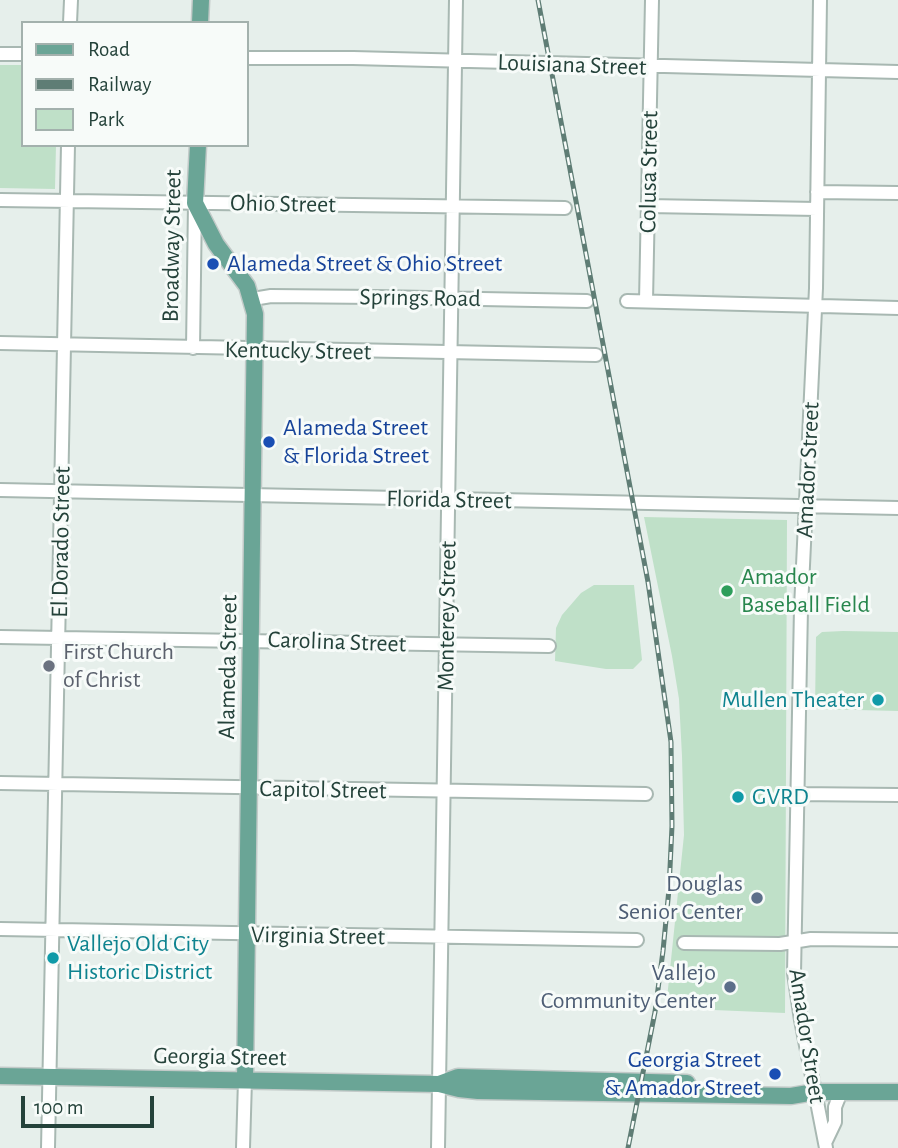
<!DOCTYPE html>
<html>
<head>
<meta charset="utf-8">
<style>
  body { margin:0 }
  #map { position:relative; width:898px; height:1148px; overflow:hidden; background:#e6efeb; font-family:"Alegreya Sans",sans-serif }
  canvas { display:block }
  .legend { position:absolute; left:21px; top:21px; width:228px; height:126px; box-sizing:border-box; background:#f7fbf9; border:2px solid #a3b1ad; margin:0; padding:9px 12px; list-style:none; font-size:21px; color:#24423a }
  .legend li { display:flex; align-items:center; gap:14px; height:35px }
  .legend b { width:35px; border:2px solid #a3b1ad }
  .scale { position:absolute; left:21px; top:1096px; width:133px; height:32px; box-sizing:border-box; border:4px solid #24423a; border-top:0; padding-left:9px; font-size:21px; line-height:24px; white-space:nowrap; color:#24423a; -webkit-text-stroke:5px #f7fbf9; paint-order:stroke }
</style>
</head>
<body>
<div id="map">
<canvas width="898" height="1148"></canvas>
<ul class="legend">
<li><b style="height:9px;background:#6aa596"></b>Road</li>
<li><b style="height:9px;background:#5f7d75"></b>Railway</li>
<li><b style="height:19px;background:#bfe0c8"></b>Park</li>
</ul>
<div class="scale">100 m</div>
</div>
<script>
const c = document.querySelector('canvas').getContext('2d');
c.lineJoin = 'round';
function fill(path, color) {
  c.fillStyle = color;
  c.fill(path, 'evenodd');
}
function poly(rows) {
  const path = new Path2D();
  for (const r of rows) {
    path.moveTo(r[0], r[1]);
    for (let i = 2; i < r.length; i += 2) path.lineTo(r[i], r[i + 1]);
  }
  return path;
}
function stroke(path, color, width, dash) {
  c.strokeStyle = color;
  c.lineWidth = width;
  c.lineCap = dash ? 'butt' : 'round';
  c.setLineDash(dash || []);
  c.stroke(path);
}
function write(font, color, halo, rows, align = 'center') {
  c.font = font + ' "Alegreya Sans",sans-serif';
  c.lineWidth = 6;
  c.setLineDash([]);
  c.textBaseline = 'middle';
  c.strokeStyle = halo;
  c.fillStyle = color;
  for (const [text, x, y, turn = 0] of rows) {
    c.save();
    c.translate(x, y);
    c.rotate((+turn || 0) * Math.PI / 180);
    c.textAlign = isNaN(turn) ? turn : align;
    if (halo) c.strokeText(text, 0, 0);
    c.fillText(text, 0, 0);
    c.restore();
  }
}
fill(poly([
  [0,65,23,65,23,145,56,145,55,189,0,188],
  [644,517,787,520,785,1013,666,1008,684,835,682,756,679,699,672,656],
  [594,585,634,585,642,660,633,669,606,669,555,661,556,628,562,615,581,593],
  [843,631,898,632,898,711,815,709,816,637,822,632]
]), '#bfe0c8');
const minor = poly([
  [820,0,816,288,801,608,794,973,801,1020,826,1148],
  [70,23,71,0],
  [0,54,23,54],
  [247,58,353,58,898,72],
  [817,192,898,193],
  [0,200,565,208],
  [648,206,817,209],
  [253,299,271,296,376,297,587,301],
  [627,301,898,308],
  [646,301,652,0],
  [0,343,596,355],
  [193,348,195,203],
  [0,490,898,508],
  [0,637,549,646],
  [0,783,646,794],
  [796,794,898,795],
  [0,929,637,940],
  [684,943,780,944,811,939,898,940],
  [825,1143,835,1122,835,1107,841,1092],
  [48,1148,68,145],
  [243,1148,245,1080],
  [438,1148,456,0]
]);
const major = poly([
  [200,23,201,0],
  [198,145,195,203,216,244,247,286,255,314,245,1080],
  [0,1076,439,1084,459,1089,478,1091,791,1096,815,1092,898,1092],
  [439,1084,458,1077,687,1083]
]);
stroke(minor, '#a8b8b2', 16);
stroke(major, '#c2cac8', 19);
stroke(minor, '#fff', 12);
stroke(major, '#6aa596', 16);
const rail = poly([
  [538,0,648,582,671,742,672,826,669,889,663,951,655,1012,628,1148]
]);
stroke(rail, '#5f7d75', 5);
stroke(rail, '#f7fbf9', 2.5, [8]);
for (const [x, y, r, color] of [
  [213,264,7,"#1a4fb4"],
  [269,442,7,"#1a4fb4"],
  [727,591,7,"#2e9e5b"],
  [49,666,7,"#6b7280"],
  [878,700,7,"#0f9aa8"],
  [738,797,7,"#0f9aa8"],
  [757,898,7,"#5c6f8a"],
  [53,958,7,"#0f9aa8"],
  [730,987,7,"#5c6f8a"],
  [775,1074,7,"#1a4fb4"]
]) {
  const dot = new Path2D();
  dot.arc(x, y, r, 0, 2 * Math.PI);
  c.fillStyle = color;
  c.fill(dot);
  stroke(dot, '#f7fbf9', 2.5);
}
write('24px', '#24423a', '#f7fbf9', [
  ["Louisiana Street",572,65,2],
  ["Colusa Street",649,172,-89],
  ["Ohio Street",283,204,1],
  ["Broadway Street",172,246,-89],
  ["Springs Road",420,298,1],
  ["Kentucky Street",298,351,1],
  ["Amador Street",808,470,-87],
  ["Florida Street",449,500,1],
  ["El Dorado Street",61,542,-89],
  ["Monterey Street",447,616,-89],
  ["Carolina Street",337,642,2],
  ["Alameda Street",228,667,-89],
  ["Capitol Street",323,790,1],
  ["Virginia Street",318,936,1],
  ["Amador Street",807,1036,81],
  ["Georgia Street",220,1057,1]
]);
write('24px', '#164399', '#f7fbf9', [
  ["Alameda Street & Ohio Street",227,264],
  ["Alameda Street",283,428],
  ["& Florida Street",283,456],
  ["Georgia Street",761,1060,"right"],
  ["& Amador Street",761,1088,"right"]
], 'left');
write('24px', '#27864d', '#f7fbf9', [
  ["Amador",741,577],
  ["Baseball Field",741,605]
], 'left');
write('24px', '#5b616d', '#f7fbf9', [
  ["First Church",63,652],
  ["of Christ",63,680]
], 'left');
write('24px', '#0d838f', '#f7fbf9', [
  ["Mullen Theater",864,700,"right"],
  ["GVRD",752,797],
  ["Vallejo Old City",67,944],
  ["Historic District",67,972]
], 'left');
write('24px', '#4e5e75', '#f7fbf9', [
  ["Douglas",743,884],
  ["Senior Center",743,912],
  ["Vallejo",716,973],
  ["Community Center",716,1001]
], 'right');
</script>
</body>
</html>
